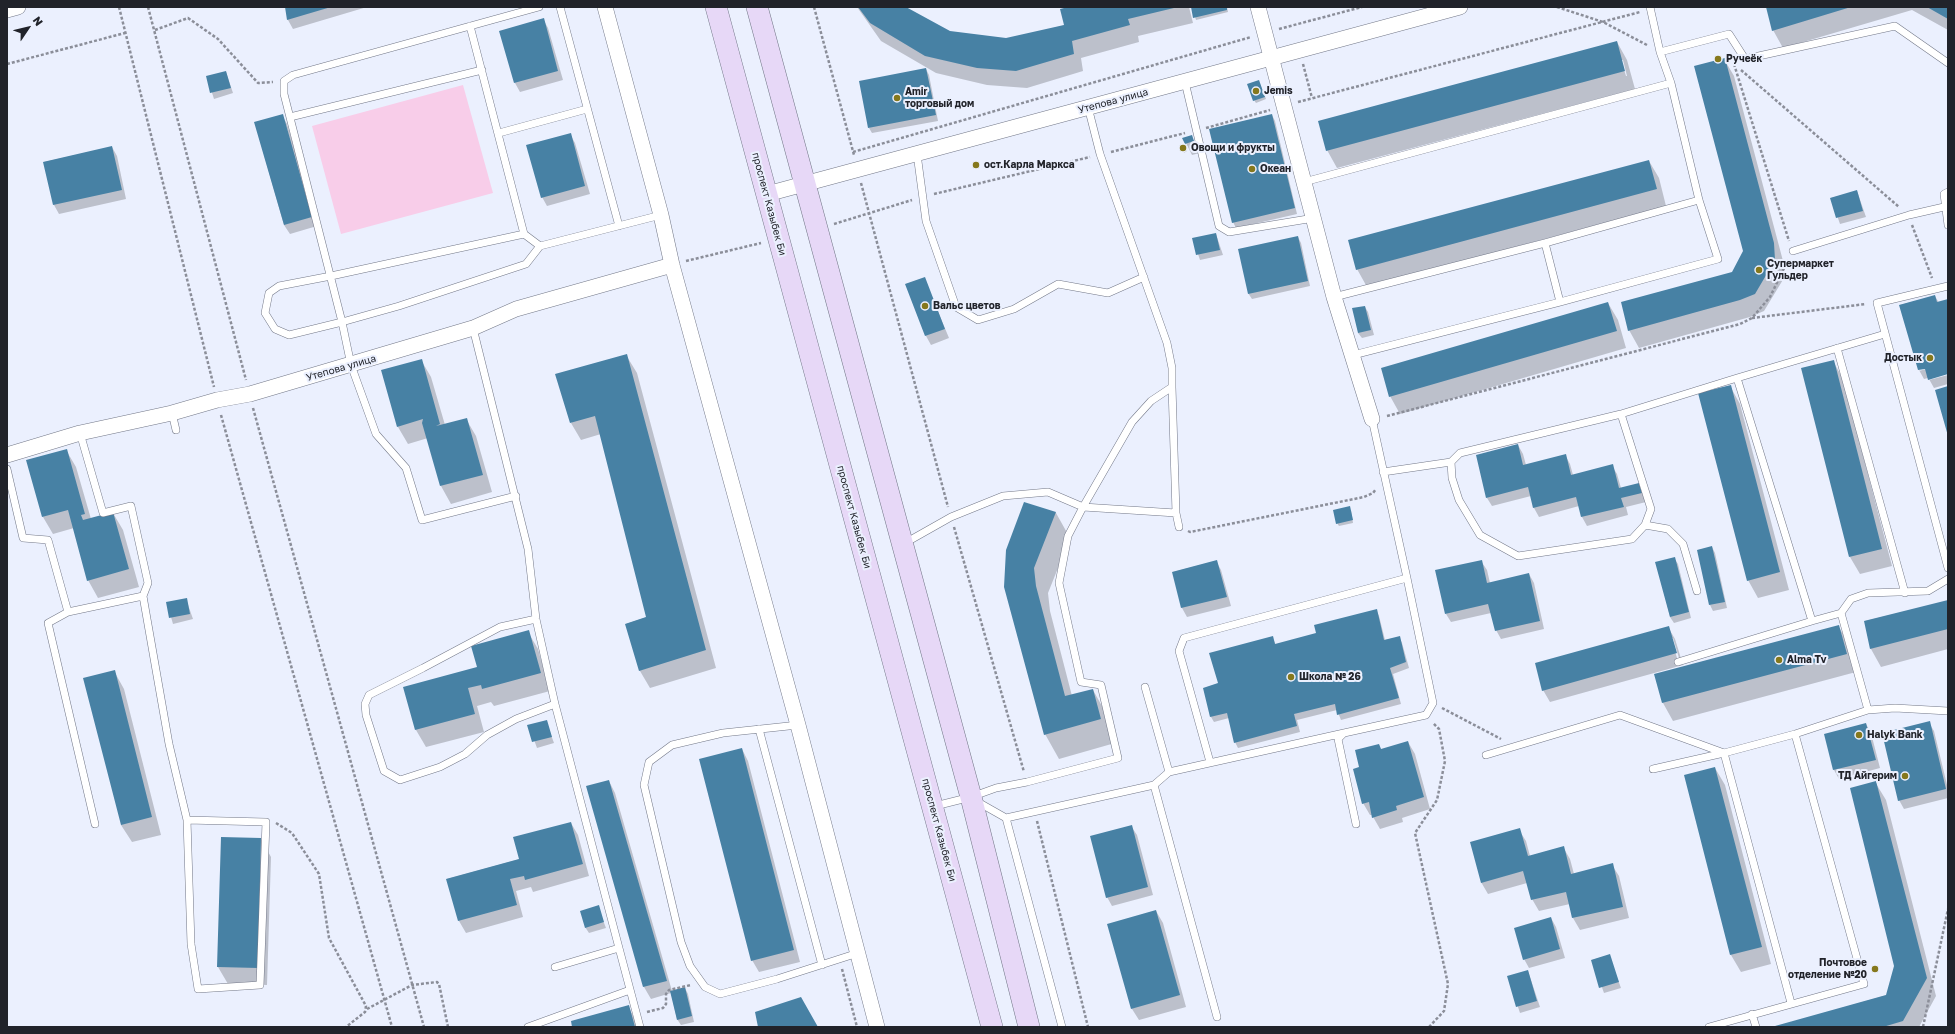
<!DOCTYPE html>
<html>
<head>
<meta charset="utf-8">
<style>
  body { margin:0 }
  #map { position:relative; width:1955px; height:1034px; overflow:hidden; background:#ebf0fe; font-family:"Golos Text",sans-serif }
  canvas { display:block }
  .frame { position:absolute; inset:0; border:8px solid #21232a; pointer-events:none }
  .north { position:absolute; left:8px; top:8px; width:40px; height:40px; -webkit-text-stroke:3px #ebf0fe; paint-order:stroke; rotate:55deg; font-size:11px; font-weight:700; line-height:16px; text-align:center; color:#21232a }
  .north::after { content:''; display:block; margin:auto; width:14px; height:18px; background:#21232a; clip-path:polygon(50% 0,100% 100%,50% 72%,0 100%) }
</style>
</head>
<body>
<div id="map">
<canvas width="1955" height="1034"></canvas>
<div class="frame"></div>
<div class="north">N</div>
</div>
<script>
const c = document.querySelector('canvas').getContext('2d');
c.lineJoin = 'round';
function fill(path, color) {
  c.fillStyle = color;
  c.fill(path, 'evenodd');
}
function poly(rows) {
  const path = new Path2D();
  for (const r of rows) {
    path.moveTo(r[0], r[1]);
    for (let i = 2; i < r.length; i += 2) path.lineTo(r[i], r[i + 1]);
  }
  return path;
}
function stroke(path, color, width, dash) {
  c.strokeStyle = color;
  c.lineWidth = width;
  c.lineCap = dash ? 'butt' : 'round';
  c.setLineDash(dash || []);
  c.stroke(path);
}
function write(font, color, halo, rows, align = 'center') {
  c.font = font + ' "Golos Text",sans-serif';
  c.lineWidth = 4;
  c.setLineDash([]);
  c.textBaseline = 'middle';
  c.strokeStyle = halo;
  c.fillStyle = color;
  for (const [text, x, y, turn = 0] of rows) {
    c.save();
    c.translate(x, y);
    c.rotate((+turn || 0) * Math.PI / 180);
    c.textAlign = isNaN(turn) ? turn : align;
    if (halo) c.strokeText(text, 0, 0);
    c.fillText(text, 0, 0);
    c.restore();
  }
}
fill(poly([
  [463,85,493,193,341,234,312,126]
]), '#f8cde9');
fill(poly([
  [286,7,367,7,293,29,288,20],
  [857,7,904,7,950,32,1006,40,1065,25,1061,10,1071,7,1189,7,1193,23,1138,36,1139,42,1081,58,1083,71,1027,88,987,85,936,73,881,41],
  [1192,7,1227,7,1228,12,1196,20],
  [1767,7,1948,7,1948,30,1912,10,1783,48,1773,30],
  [543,19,548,28,563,80,520,92,515,83,501,31],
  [1617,42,1627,60,1635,89,1337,168,1327,150],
  [1621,60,1623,60,1627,76,1626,76],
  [1724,59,1734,76,1783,261,1784,278,1764,311,1750,317,1639,348,1629,330,1733,273,1744,251],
  [926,69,929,75,938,121,872,133,869,128],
  [226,72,233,93,214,99,207,77],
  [1260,84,1266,99,1256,103,1254,100],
  [282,115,287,124,317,226,290,234,284,225,255,123],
  [1272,115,1275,121,1297,214,1236,228,1233,222],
  [570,134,575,143,590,194,547,206,542,197],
  [1191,136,1200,153,1192,155,1186,143],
  [112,147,117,156,126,199,59,214,54,205,44,162],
  [1184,147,1187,151,1184,153,1181,148],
  [1649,161,1659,178,1666,206,1367,287,1357,269],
  [1857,191,1866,217,1840,224,1831,198],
  [1216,234,1223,255,1200,260,1193,239],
  [1298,237,1301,243,1310,286,1252,299,1248,293],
  [924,278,949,338,931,345,926,336,906,284],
  [1935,296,1939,303,1948,301,1948,373,1929,378,1929,380,1948,375,1948,384,1934,388,1929,379,1928,378,1924,379,1919,370,1900,305],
  [1930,368,1919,371,1919,369],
  [1608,303,1618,320,1626,348,1400,414,1390,396],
  [1365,307,1368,312,1374,335,1362,338,1358,333],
  [626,355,637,373,716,668,650,688,640,671,626,624,647,617,601,434,581,440,571,423],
  [421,360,431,377,445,425,466,419,476,436,492,492,451,504,441,486,428,438,408,444,398,427],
  [1833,361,1843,379,1892,566,1860,574,1850,557],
  [1730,386,1740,404,1789,590,1758,598,1748,580],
  [1518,445,1523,454,1526,465,1565,455,1570,464,1573,475,1612,466,1617,474,1621,488,1638,484,1646,502,1626,507,1628,515,1587,526,1582,517,1579,506,1539,517,1534,508,1531,496,1492,506,1487,498],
  [66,450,76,467,91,519,113,513,123,530,139,587,98,598,88,580,74,528,53,534,43,517],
  [1024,504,1056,513,1070,538,1048,593,1050,611,1072,696,1093,690,1107,715,1115,743,1059,759,1045,734],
  [1351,510,1353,523,1339,526,1337,523],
  [1712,547,1715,553,1727,608,1713,611,1710,605,1698,550],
  [1674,558,1678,564,1691,618,1674,623,1670,617,1657,563],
  [1216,561,1221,570,1231,606,1187,617,1182,608,1173,572],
  [1481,561,1487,570,1490,583,1529,574,1534,583,1544,629,1501,639,1496,630,1491,613,1451,622,1446,614],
  [186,599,193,619,173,624,167,603],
  [1948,601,1948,649,1881,667,1871,649,1865,621],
  [1376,610,1379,616,1385,640,1399,637,1402,643,1409,668,1393,674,1401,704,1341,720,1337,710,1297,720,1300,732,1238,748,1235,742,1229,718,1214,722,1211,717,1204,689,1219,684,1272,637,1276,645,1318,634],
  [1838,626,1849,643,1856,672,1673,721,1663,703,1656,675],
  [1668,627,1675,639,1683,665,1550,702,1543,690],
  [1671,638,1673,638,1679,658,1677,658],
  [528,632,538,649,550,691,494,706,491,702,477,706,484,732,426,747,416,730,404,688,478,668],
  [114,671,124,689,161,835,132,842,121,825],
  [546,721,554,743,537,748,529,726],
  [1929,723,1934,731,1948,789,1948,798,1904,809,1899,800],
  [1866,724,1871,733,1880,768,1839,779,1834,770,1825,735],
  [1408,742,1415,754,1430,809,1402,818,1403,822,1380,829,1372,815,1370,815,1363,803,1360,768,1379,745,1381,750],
  [742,749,748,761,800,962,759,972,752,960],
  [1715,768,1725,785,1771,964,1741,972,1731,955],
  [609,781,615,793,672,991,685,988,688,994,694,1022,681,1025,677,1019,671,993,651,999,644,987,587,787],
  [1875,782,1886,800,1936,996,1919,1027,1776,1027,1887,995,1895,966],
  [571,823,578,835,589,876,533,892,531,887,516,891,523,917,466,933,459,921,447,879,520,859],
  [1131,826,1137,835,1153,895,1112,906,1107,897],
  [1519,830,1526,841,1530,856,1563,847,1570,859,1574,874,1612,865,1619,876,1629,918,1580,930,1573,918,1570,904,1539,911,1532,899,1527,883,1488,894,1481,882],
  [261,839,271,857,267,985,228,984,218,967],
  [598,907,606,928,589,933,585,927],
  [1156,911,1163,923,1186,1007,1139,1020,1132,1009],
  [1551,918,1556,927,1565,958,1529,968,1524,959],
  [1609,955,1621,988,1604,993,1592,960],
  [1528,971,1540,1007,1520,1013,1508,977],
  [628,1006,639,1027,573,1027]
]), '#0003');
fill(poly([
  [285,7,331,7,287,20],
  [858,7,906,7,950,31,1006,38,1064,25,1060,9,1068,7,1174,8,1128,19,1130,25,1072,41,1074,54,1016,71,977,68,925,56,870,23],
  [1191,7,1227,7,1227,10,1193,18],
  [1766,7,1851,7,1772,31],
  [1927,7,1948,7,1948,19],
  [544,18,558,71,514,83,499,31],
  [1617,41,1625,71,1326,151,1318,121],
  [1725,58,1774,243,1775,260,1755,294,1740,300,1628,331,1621,302,1732,272,1743,251,1694,66],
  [926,68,936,115,868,128,859,81],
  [226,71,231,88,210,93,206,76],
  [1259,80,1265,97,1253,101,1247,84],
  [283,114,312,217,284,225,254,122],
  [1272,114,1295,208,1232,223,1209,129],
  [571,133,585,186,541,198,526,145],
  [1192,135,1194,141,1185,144,1182,138],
  [1185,145,1186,148,1181,151,1180,147],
  [112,146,122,190,53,205,43,162],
  [1649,160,1657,189,1356,270,1348,240],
  [1857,190,1863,211,1836,218,1830,198],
  [1216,233,1220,250,1196,255,1192,238],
  [1298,236,1308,281,1248,294,1238,249],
  [925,277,945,329,925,336,905,284],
  [1935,295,1937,302,1948,299,1948,374,1928,380,1925,369,1918,370,1899,305],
  [1608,302,1617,331,1389,397,1381,368],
  [1365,306,1371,330,1358,333,1352,308],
  [627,354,706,650,639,671,625,624,646,617,595,416,570,423,555,374],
  [422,359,440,424,436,426,467,418,483,475,440,486,422,423,423,419,397,427,381,370],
  [1834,360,1882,549,1849,557,1801,368],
  [1731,385,1780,572,1747,581,1698,393],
  [1948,386,1948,436,1935,390],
  [1518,444,1523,465,1566,454,1571,475,1613,464,1619,488,1639,483,1642,493,1621,498,1624,507,1581,517,1576,497,1533,508,1528,487,1486,498,1476,455],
  [67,449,85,514,81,515,83,520,113,512,129,569,87,581,68,510,42,517,26,460],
  [1024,502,1056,512,1034,568,1036,586,1065,696,1093,689,1101,719,1044,735,1004,587,1006,550],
  [1350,506,1353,520,1336,524,1333,510],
  [1712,546,1725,602,1709,605,1697,550],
  [1675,557,1689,612,1670,617,1655,562],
  [1217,560,1227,597,1181,608,1172,572],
  [1482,560,1487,583,1529,573,1540,621,1495,631,1488,604,1445,614,1435,570],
  [187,598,190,614,169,618,166,602],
  [1948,600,1948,629,1870,649,1864,621],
  [1377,609,1384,640,1400,636,1406,662,1390,668,1399,698,1337,715,1335,704,1294,714,1297,726,1234,743,1227,713,1210,717,1203,688,1218,683,1209,653,1273,636,1275,644,1316,633,1314,625],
  [1839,625,1847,654,1662,703,1654,674],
  [1669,626,1677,653,1542,691,1535,663],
  [529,630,541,673,482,689,481,685,468,688,475,714,415,730,403,687,477,667,471,646],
  [115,670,152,817,121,825,83,678],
  [547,720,552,737,532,742,527,725],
  [1930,721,1946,789,1898,801,1882,733],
  [1866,723,1876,760,1833,770,1824,734],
  [1408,741,1424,797,1396,806,1397,810,1372,818,1369,802,1362,804,1353,769,1359,767,1355,750,1379,744,1381,749],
  [742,748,794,950,751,961,699,759],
  [1715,767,1762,947,1730,955,1684,775],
  [609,780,667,981,643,987,586,786],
  [1876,781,1927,978,1903,1021,1883,1027,1775,1027,1775,1026,1886,995,1894,966,1850,788],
  [571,822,583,864,525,880,524,876,510,879,517,905,458,921,446,879,519,859,513,837],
  [1132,825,1148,887,1106,898,1090,836],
  [1520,828,1528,856,1564,846,1571,874,1613,863,1623,907,1572,918,1566,892,1531,900,1523,871,1481,883,1470,842],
  [221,837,261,838,258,968,217,967],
  [599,905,604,922,585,928,580,911],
  [1156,910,1180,995,1131,1009,1107,924],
  [1551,917,1560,949,1523,960,1514,928],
  [1610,954,1619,982,1599,988,1591,960],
  [1528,970,1537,1001,1516,1007,1507,976],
  [685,987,692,1016,677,1020,670,991],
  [801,997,818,1027,758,1027,755,1012],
  [629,1005,635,1027,572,1027,571,1021]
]), '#4781a4');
const lane = poly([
  [539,7,293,75,284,81,284,94,342,322,399,306,526,264,540,246,661,215],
  [560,7,619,226],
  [470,26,524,234,540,246],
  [1660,52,1729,34,1745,59,1895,26,1948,63],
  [1185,82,1219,226,1229,232,1314,218],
  [290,117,482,70],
  [499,133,587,109],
  [917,154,926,221,956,307,978,320,1014,309,1058,284,1108,293,1144,277],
  [1304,182,1671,83],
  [1948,192,1944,194,1948,225],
  [1545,243,1560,302],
  [1793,251,1909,215,1944,207],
  [1948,286,1877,303,1948,568],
  [1334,297,1545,243,1699,200],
  [473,328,528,549,536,619,555,704,516,719,487,735,465,754,440,767,400,780,384,771,366,715,365,704,369,695,423,668,500,627,536,619],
  [1885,334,1737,378,1812,621,1841,613,1851,599,1868,593,1928,591,1948,579],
  [1837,348,1905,593],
  [1353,355,1560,302,1718,259,1699,200,1671,83,1660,52,1650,7],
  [1172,387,1176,513,1179,527],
  [172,413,176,430],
  [1621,414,1651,509,1645,525,1632,539,1518,556,1480,535,1459,500,1452,478,1451,462,1460,453,1621,414,1737,378],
  [7,469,23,538,48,540,68,612,143,596,148,583,131,506,103,513,80,433],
  [1383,472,1451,462],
  [516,496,422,520,406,468,376,434,351,365,342,322,289,335,275,329,265,313,269,293,279,286,331,276,524,234],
  [1645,525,1668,529,1683,544,1697,591],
  [905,543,951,517,1003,496,1048,492,1083,507,1176,513],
  [143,596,169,744,187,820,191,944,198,989,260,985,266,822,187,820],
  [68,612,48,623,95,824],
  [1841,613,1868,710],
  [1678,662,1812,621],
  [1145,687,1169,772],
  [555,704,619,948],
  [798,725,723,733,672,745,649,762,644,785,681,942,690,966,705,987,720,994,777,979,858,953],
  [759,729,822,965],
  [1486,755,1620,715,1724,753,1795,734,1868,710,1895,708,1948,711],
  [1210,762,1179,651,1184,638,1407,578,1372,419],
  [1653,769,1724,753,1791,1003],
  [1154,785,1217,1017],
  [976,801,1006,818,1062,1027],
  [935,806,971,797,996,788,1027,782,1118,758,1101,685,1081,682,1059,583,1068,536,1083,507,1132,422,1151,401,1172,387,1172,368,1167,343,1100,154,1088,107],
  [1006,818,1154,785,1169,772,1344,733],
  [1356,824,1338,739,1344,733,1426,715,1433,703,1407,578],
  [555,967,619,948,640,1027],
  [1752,1014,1756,1027],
  [528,1027,630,990],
  [1709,1027,1864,984,1795,734]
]);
const street = poly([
  [605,7,661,215,672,265,798,725,877,1027],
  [1258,7,1334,297,1372,419],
  [7,10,18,7],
  [767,194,1460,7],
  [7,455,80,433,172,413,217,400,250,394,473,328,516,309,672,265]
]);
const secondary = poly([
  [716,7,992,1027],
  [757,7,971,797,1029,1027]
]);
stroke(lane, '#737888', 8);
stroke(street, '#737888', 16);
stroke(secondary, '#737888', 22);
stroke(poly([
  [119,7,214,387],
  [148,7,246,380],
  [814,7,854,155],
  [1557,7,1603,22,1647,45],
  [1279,29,1362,7],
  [155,30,188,18,218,39,258,83,273,82],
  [7,64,125,33],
  [1303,64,1312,98],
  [1734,64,1789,241],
  [1741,70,1899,207],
  [1298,102,1640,12],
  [1206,128,1270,110],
  [853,152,1251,37],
  [1111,152,1185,133],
  [861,183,948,507],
  [934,194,1090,157],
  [834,224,912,200],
  [1912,225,1932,278],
  [686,261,761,243],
  [1752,318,1866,304],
  [253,408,424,1027],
  [221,415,392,1027],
  [1387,416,1740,324,1752,318,1770,297,1788,260],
  [954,527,1024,772],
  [1188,531,1190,532,1364,497,1373,493,1376,489],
  [1442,708,1501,739],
  [1037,821,1088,1027],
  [276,823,292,833,319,874,329,938,366,1006,365,1012,346,1027],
  [842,969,857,1027],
  [367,1009,412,985,437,982,439,984,448,1027],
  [647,1012,663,1008,666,1004,666,994,669,990,691,985],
  [1429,1027,1444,1011,1448,984,1415,833,1437,800,1445,761,1439,729,1433,723],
  [1923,1027,1948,909]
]), '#8b8e99', 2.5, [3, 2]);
stroke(lane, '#fff', 7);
stroke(street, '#fff', 15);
stroke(secondary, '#e7d8f7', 21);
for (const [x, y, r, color] of [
  [1718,59,4,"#85781d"],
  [1256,91,4,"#85781d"],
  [897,98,4,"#85781d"],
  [1183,148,4,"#85781d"],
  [976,165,4,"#85781d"],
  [1252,169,4,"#85781d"],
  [1759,270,4,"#85781d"],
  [925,306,4,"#85781d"],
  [1930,358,4,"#85781d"],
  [1779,660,4,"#85781d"],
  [1291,677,4,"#85781d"],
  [1859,735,4,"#85781d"],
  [1905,776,4,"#85781d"],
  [1875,969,4,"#85781d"]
]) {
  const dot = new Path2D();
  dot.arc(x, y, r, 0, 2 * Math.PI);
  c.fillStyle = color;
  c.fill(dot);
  stroke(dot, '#ebf0fe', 1.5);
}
write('bold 10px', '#21232a', '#ebf0fe', [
  ["Ручеёк",1726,59],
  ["Jemis",1264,91],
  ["Amir",905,92],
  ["торговый дом",905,104],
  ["Овощи и фрукты",1191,148],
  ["ост.Карла Маркса",984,165],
  ["Океан",1260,169],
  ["Супермаркет",1767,264],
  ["Гульдер",1767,276],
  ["Вальс цветов",933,306],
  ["Достык",1922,358,"right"],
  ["Alma Tv",1787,660],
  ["Школа № 26",1299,677],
  ["Halyk Bank",1867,735],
  ["ТД Айгерим",1897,776,"right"],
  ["Почтовое",1867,963,"right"],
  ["отделение №20",1867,975,"right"]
], 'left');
write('10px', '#21232a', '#ebf0fe', [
  ["Утепова улица",1113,101,-15],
  ["проспект Казыбек Би",769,204,75],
  ["Утепова улица",341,368,-16],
  ["проспект Казыбек Би",854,517,75],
  ["проспект Казыбек Би",939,830,75]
]);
</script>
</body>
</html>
